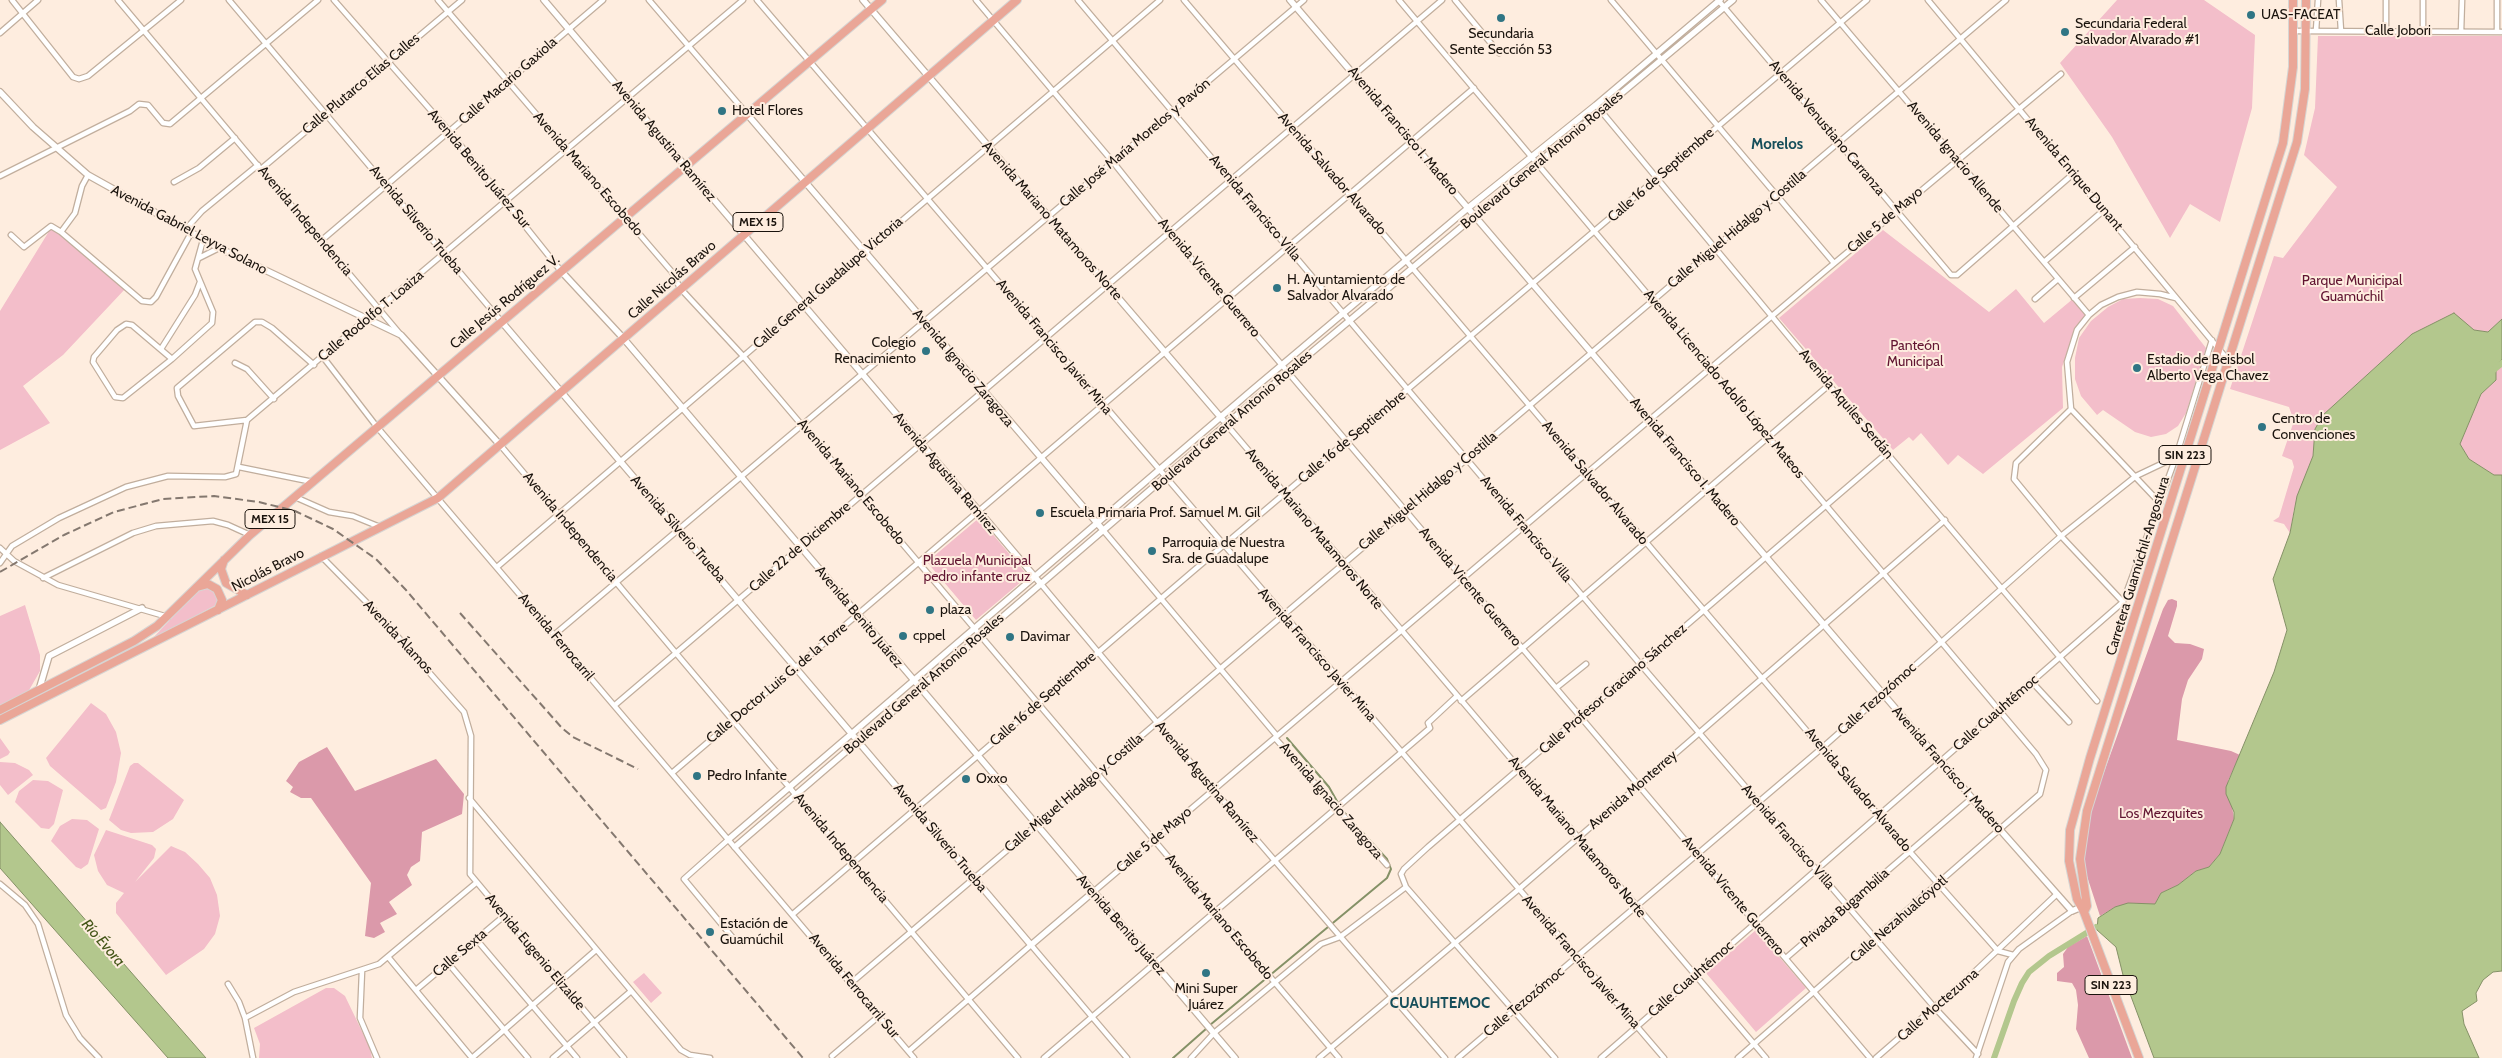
<!DOCTYPE html>
<html>
<head>
<meta charset="utf-8">
<style>
  body { margin:0 }
  canvas { display:block; background:#feeddf }
</style>
</head>
<body>
<canvas width="2502" height="1058"></canvas>
<script>
const c = document.querySelector('canvas').getContext('2d');
c.lineJoin = 'round';
function fill(path, color) {
  c.fillStyle = color;
  c.fill(path, 'evenodd');
}
function poly(rows) {
  const path = new Path2D();
  for (const r of rows) {
    path.moveTo(r[0], r[1]);
    for (let i = 2; i < r.length; i += 2) path.lineTo(r[i], r[i + 1]);
  }
  return path;
}
function stroke(path, color, width, dash) {
  c.strokeStyle = color;
  c.lineWidth = width;
  c.lineCap = dash ? 'butt' : 'round';
  c.setLineDash(dash || []);
  c.stroke(path);
}
function write(font, color, halo, rows, align = 'center') {
  c.font = font + ' Cabin,sans-serif';
  c.lineWidth = 4;
  c.setLineDash([]);
  c.textBaseline = 'middle';
  c.strokeStyle = halo;
  c.fillStyle = color;
  for (const [text, x, y, turn = 0] of rows) {
    c.save();
    c.translate(x, y);
    c.rotate((+turn || 0) * Math.PI / 180);
    c.textAlign = isNaN(turn) ? turn : align;
    if (halo) c.strokeText(text, 0, 0);
    c.fillText(text, 0, 0);
    c.restore();
  }
}
fill(poly([
  [2117,0,2204,0,2255,35,2252,108,2220,222,2190,204,2170,238,2112,137,2060,63],
  [2318,36,2502,36,2502,319,2488,332,2474,330,2453,314,2412,334,2323,415,2315,429,2313,456,2294,509,2290,533,2284,524,2273,521,2279,517,2294,467,2292,460,2282,456,2294,421,2289,407,2230,389,2274,256,2283,258,2337,187,2304,155,2315,108],
  [51,228,126,288,63,355,23,386,50,423,0,450,0,311],
  [1883,230,1989,312,2016,289,2044,323,2074,298,2087,314,2075,330,2062,367,2063,408,1983,474,1958,455,1948,465,1921,433,1913,441,1909,437,1893,450,1779,318],
  [2140,298,2158,299,2173,306,2206,348,2186,413,2178,426,2166,434,2151,437,2135,432,2103,410,2097,415,2081,396,2075,379,2075,358,2079,338,2091,321,2108,307,2123,299],
  [2502,359,2502,475,2494,475,2469,459,2460,444,2481,394,2496,380,2496,367],
  [979,518,1028,576,976,620,927,562],
  [206,587,214,590,218,598,216,605,152,639,199,589],
  [25,605,40,655,40,671,28,692,0,706,0,616],
  [91,703,106,714,116,732,121,753,116,782,106,808,101,810,50,766,46,758],
  [0,738,10,752,8,755,0,759],
  [0,762,15,763,29,770,33,775,8,795,0,785],
  [134,763,138,763,184,800,173,819,153,832,131,833,121,830,109,820,130,766],
  [33,780,48,781,63,790,54,824,49,829,41,828,15,802,19,791],
  [72,819,87,820,99,829,88,864,81,869,76,867,51,841,60,826],
  [106,830,152,845,156,849,154,858,135,882,171,846,185,852,198,864,210,878,217,895,220,916,215,934,204,949,166,975,116,913,116,903,124,893,107,885,98,871,94,855],
  [1756,930,1806,988,1756,1032,1706,973],
  [644,973,662,993,651,1003,633,982],
  [326,988,334,988,345,996,370,1048,372,1058,259,1058,260,1044,254,1028]
]), '#f3beca');
fill(poly([
  [2172,599,2177,601,2177,606,2168,636,2175,643,2190,644,2204,649,2202,659,2188,680,2182,699,2177,740,2231,751,2240,755,2228,781,2234,819,2220,854,2209,867,2196,871,2178,885,2161,893,2155,904,2142,905,2133,903,2115,907,2100,916,2083,864,2086,822,2163,609,2168,600],
  [327,747,355,791,436,759,464,794,462,814,422,832,420,861,411,867,407,875,412,885,389,902,397,914,380,923,385,932,374,938,365,936,371,883,311,798,301,798,290,792,293,787,286,781,299,762],
  [2087,936,2132,1058,2089,1058,2076,1029,2078,1005,2076,990,2072,983,2057,981,2057,973,2064,967,2063,954,2068,947]
]), '#db99aa');
const water = poly([
  [2454,313,2474,330,2488,332,2502,319,2502,359,2496,367,2496,380,2481,394,2460,444,2469,459,2494,475,2502,475,2502,971,2493,972,2483,980,2476,993,2477,1001,2462,1011,2464,1024,2479,1058,2154,1058,2123,975,2116,947,2097,930,2098,918,2115,907,2128,903,2155,904,2161,893,2178,885,2196,871,2209,867,2220,854,2234,819,2234,812,2226,794,2226,787,2274,672,2287,630,2273,579,2290,533,2297,496,2313,456,2315,429,2323,415,2412,334,2454,313],
  [0,822,206,1058,168,1058,0,868,0,822]
]);
fill(water, '#b3c78d');
stroke(water, '#859167', 1);
stroke(poly([
  [1210,1025,1387,878,1391,869,1387,859,1342,810,1329,787,1287,738],
  [1173,1058,1207,1028]
]), '#859167', 2);
stroke(poly([
  [2490,373,2502,363],
  [1994,1058,2014,1001,2022,983,2029,972,2049,956,2096,927]
]), '#b3c78d', 6);
const minor = poly([
  [12,0,73,77,79,79,88,76,181,0],
  [118,0,400,334],
  [229,0,501,321],
  [334,0,449,131,561,271],
  [438,0,672,272,680,288,744,357,1339,1058],
  [649,0,747,114],
  [757,0,1664,1058],
  [976,0,1113,162,1169,232,1870,1058],
  [1078,0,1641,665,1935,1008,1978,1054],
  [1184,0,1910,852,1998,951,2013,955],
  [1399,0,2036,754,2046,770,2040,794,1738,1058],
  [1455,0,1499,53],
  [1611,0,1834,263],
  [1718,0,1951,275,1957,275,2073,174],
  [1821,0,2089,315],
  [1928,0,2228,360],
  [2339,0,2341,31],
  [2497,0,2497,32],
  [2294,31,2502,32],
  [2316,31,2318,0],
  [2386,31,2386,0],
  [2423,31,2423,0],
  [2461,32,2462,0],
  [0,33,38,0],
  [1596,105,1829,385,2097,701],
  [261,169,462,0],
  [88,175,82,186,75,213,61,232,142,301,151,302,156,297,191,233],
  [0,176,130,111,139,104,148,105,163,123,170,124,318,0],
  [174,182,199,168,235,138],
  [185,230,202,211,258,165],
  [11,235,24,247,51,226,61,232],
  [322,240,603,0],
  [199,258,219,248],
  [2044,262,2104,210],
  [2074,298,2135,247],
  [2035,299,2058,279],
  [161,349,195,295,200,282],
  [323,357,377,427,914,1058],
  [172,359,132,325,126,324,117,330,94,357,93,362,115,397,123,398,172,359,212,323,213,312,195,269,203,240],
  [235,363,247,369,274,399],
  [2071,409,2016,463,2014,479,2061,536,2123,602],
  [247,420,194,426,178,396,177,388,255,322,262,322,272,328,314,365],
  [1226,424,1766,1058],
  [501,446,1018,1058],
  [239,467,313,482],
  [295,497,329,512,353,516,380,527],
  [2160,503,2071,409,2067,362,2077,330,2089,315,2101,305,2118,297,2137,292,2160,294,2176,298],
  [1103,530,1277,736],
  [0,548,14,561,58,585,168,617],
  [321,556,376,612,464,712,471,736,470,874,624,1058],
  [0,563,12,546,59,518,126,487,168,476,225,477,236,474,247,420,743,0],
  [497,567,1160,0],
  [43,578,133,533,156,526,213,521,228,525,250,535],
  [1041,584,1213,789,1445,1058],
  [554,635,1304,0],
  [2032,682,2069,722],
  [1556,688,1586,664],
  [1461,701,1829,385],
  [615,705,1442,0],
  [1275,738,1387,865],
  [672,773,1474,88],
  [469,798,681,1050,690,1055,710,1058],
  [729,839,684,879,733,938],
  [0,884,25,905,38,924,66,1015,80,1038,99,1058],
  [1406,887,1555,1058],
  [1092,893,1825,271,2061,74],
  [793,914,1192,572,1867,0],
  [476,939,577,1058],
  [389,958,472,1058],
  [1786,958,1972,798],
  [448,963,528,1058],
  [362,971,360,1018,377,1058],
  [851,983,2006,0],
  [228,984,239,1002,245,1018,253,1058],
  [416,990,504,916],
  [245,1018,294,992,379,964,476,883],
  [909,1051,1031,945,1127,1058],
  [832,1056,879,1016],
  [472,1058,596,950],
  [553,1058,630,992],
  [1044,1058,1430,728,1428,723,1457,696],
  [1191,1058,1214,1033,1321,944,1340,937,1406,887,1401,874,1404,869,1428,847,1887,453],
  [1319,1058,1519,889,1945,520],
  [1458,1058,1822,748,2061,536,2136,476,2176,457],
  [1601,1058,2123,602,2176,457,2212,340],
  [1876,1058,1968,978,2057,894],
  [1976,1058,2008,962,2019,949,2072,911]
]);
const tertiary = poly([
  [544,0,1041,584],
  [863,0,1223,420],
  [1290,0,1972,798,2072,911,2084,906],
  [0,92,33,127,88,175,219,248,401,335,501,446],
  [747,114,1103,530],
  [561,271,624,339,1235,1058],
  [501,321,1031,945,1092,893],
  [39,690,49,656,142,608],
  [729,839,1251,391,1468,208,1596,105,1720,0],
  [735,847,1257,398,1733,0]
]);
const primary = poly([
  [224,560,221,569,226,583,247,595],
  [197,587,208,584,217,589,222,600,218,610],
  [0,710,134,641,157,626,250,535,882,0],
  [0,720,438,498,1017,0],
  [2084,912,2087,906,2080,859,2087,811,2297,142,2305,89,2306,0],
  [2139,1058,2084,912,2077,899,2069,861,2070,830,2090,758,2283,143,2293,67,2293,0]
]);
stroke(minor, '#c1ae9d', 7);
stroke(tertiary, '#c1ae9d', 8);
stroke(primary, '#d6d5d3', 10);
stroke(minor, '#fff', 4.5);
stroke(tertiary, '#fff', 5.5);
stroke(primary, '#eaa697', 8);
stroke(poly([
  [0,572,64,535,114,512,163,499,214,496,259,502,295,511,333,529,376,559,406,590,803,1058],
  [460,613,562,728,573,737,638,769]
]), '#84786f', 2, [8, 4]);
for (const [x, y, r, color] of [
  [2251,15,5,"#307584"],
  [1501,18,5,"#307584"],
  [2065,32,5,"#307584"],
  [722,111,5,"#307584"],
  [1277,288,5,"#307584"],
  [926,351,5,"#307584"],
  [2137,368,5,"#307584"],
  [2262,427,5,"#307584"],
  [1040,513,5,"#307584"],
  [1152,551,5,"#307584"],
  [930,610,5,"#307584"],
  [903,636,5,"#307584"],
  [1010,637,5,"#307584"],
  [697,776,5,"#307584"],
  [966,779,5,"#307584"],
  [710,932,5,"#307584"],
  [1206,973,5,"#307584"]
]) {
  const dot = new Path2D();
  dot.arc(x, y, r, 0, 2 * Math.PI);
  c.fillStyle = color;
  c.fill(dot);
  stroke(dot, '#feeddf', 2);
}
for (const [x, y, w] of [
  [758,222,50],
  [2185,455,52],
  [270,519,50],
  [2111,985,52]
]) {
  const box = new Path2D();
  box.roundRect(x - w / 2, y - 9.5, w, 19, 4);
  c.fillStyle = '#feeddf';
  c.fill(box);
  stroke(box, '#1a130d', 1);
}
write('bold 12px', '#1a130d', null, [
  ["MEX 15",758,222],
  ["SIN 223",2185,455],
  ["MEX 15",270,519],
  ["SIN 223",2111,985]
]);
write('14px', '#1a130d', '#feeddf', [
  ["UAS-FACEAT",2261,15],
  ["Secundaria Federal",2075,24],
  ["Salvador Alvarado #1",2075,40],
  ["Secundaria",1501,34,"center"],
  ["Sente Sección 53",1501,50,"center"],
  ["Hotel Flores",732,111],
  ["H. Ayuntamiento de",1287,280],
  ["Salvador Alvarado",1287,296],
  ["Colegio",916,343,"right"],
  ["Renacimiento",916,359,"right"],
  ["Estadio de Beisbol",2147,360],
  ["Alberto Vega Chavez",2147,376],
  ["Centro de",2272,419],
  ["Convenciones",2272,435],
  ["Escuela Primaria Prof. Samuel M. Gil",1050,513],
  ["Parroquia de Nuestra",1162,543],
  ["Sra. de Guadalupe",1162,559],
  ["plaza",940,610],
  ["cppel",913,636],
  ["Davimar",1020,637],
  ["Pedro Infante",707,776],
  ["Oxxo",976,779],
  ["Estación de",720,924],
  ["Guamúchil",720,940],
  ["Mini Super",1206,989,"center"],
  ["Juárez",1206,1005,"center"]
], 'left');
write('14px', '#1a130d', '#feeddf', [
  ["Calle Jobori",2398,31],
  ["Calle Macario Gaxiola",508,81,-41],
  ["Calle Plutarco Elías Calles",361,84,-40],
  ["Avenida Venustiano Carranza",1827,128,50],
  ["Avenida Francisco I. Madero",1403,131,50],
  ["Avenida Agustina Ramírez",664,141,50],
  ["Calle José María Morelos y Pavón",1135,143,-40],
  ["Avenida Ignacio Allende",1955,157,50],
  ["Boulevard General Antonio Rosales",1542,160,-40],
  ["Avenida Benito Juárez Sur",479,169,50],
  ["Avenida Mariano Escobedo",588,174,49],
  ["Avenida Salvador Alvarado",1332,174,49],
  ["Avenida Enrique Dunant",2074,174,50],
  ["Calle 16 de Septiembre",1661,175,-41],
  ["Avenida Francisco Villa",1255,208,50],
  ["Avenida Silverio Trueba",416,220,50],
  ["Calle 5 de Mayo",1885,220,-40],
  ["Avenida Independencia",305,221,50],
  ["Avenida Mariano Matamoros Norte",1052,221,49],
  ["Calle Miguel Hidalgo y Costilla",1737,229,-40],
  ["Avenida Gabriel Leyva Solano",189,230,28],
  ["Avenida Vicente Guerrero",1209,278,50],
  ["Calle Nicolás Bravo",672,280,-41],
  ["Calle General Guadalupe Victoria",828,283,-41],
  ["Calle Jesús Rodríguez V.",505,302,-40],
  ["Calle Rodolfo T. Loaiza",371,316,-40],
  ["Avenida Francisco Javier Mina",1054,347,50],
  ["Avenida Ignacio Zaragoza",963,368,50],
  ["Avenida Licenciado Adolfo López Mateos",1724,384,50],
  ["Avenida Aquiles Serdán",1846,404,50],
  ["Boulevard General Antonio Rosales",1232,421,-41],
  ["Calle 16 de Septiembre",1352,437,-40],
  ["Avenida Francisco I. Madero",1685,462,50],
  ["Avenida Agustina Ramírez",945,473,50],
  ["Avenida Mariano Escobedo",851,482,50],
  ["Avenida Salvador Alvarado",1595,483,50],
  ["Calle Miguel Hidalgo y Costilla",1428,491,-40],
  ["Avenida Independencia",570,527,50],
  ["Avenida Silverio Trueba",678,529,49],
  ["Avenida Mariano Matamoros Norte",1314,529,50],
  ["Avenida Francisco Villa",1526,529,50],
  ["Calle 22 de Diciembre",800,547,-41],
  ["Carretera Guamúchil-Angostura",2138,566,-73],
  ["Nicolás Bravo",268,570,-27],
  ["Avenida Vicente Guerrero",1470,587,50],
  ["Avenida Benito Juárez",859,617,50],
  ["Avenida Álamos",398,637,47],
  ["Avenida Ferrocarril",556,637,50],
  ["Avenida Francisco Javier Mina",1317,655,49],
  ["Calle Doctor Luis G. de la Torre",777,683,-40],
  ["Boulevard General Antonio Rosales",924,684,-41],
  ["Calle Profesor Graciano Sánchez",1613,689,-41],
  ["Calle 16 de Septiembre",1043,699,-41],
  ["Calle Tezozómoc",1877,699,-42],
  ["Calle Cuauhtémoc",1996,713,-41],
  ["Avenida Francisco I. Madero",1948,770,49],
  ["Avenida Agustina Ramírez",1207,782,50],
  ["Avenida Monterrey",1633,790,-41],
  ["Avenida Salvador Alvarado",1858,790,50],
  ["Calle Miguel Hidalgo y Costilla",1074,793,-40],
  ["Avenida Ignacio Zaragoza",1331,801,49],
  ["Avenida Mariano Matamoros Norte",1577,837,50],
  ["Avenida Francisco Villa",1788,837,49],
  ["Avenida Silverio Trueba",940,838,50],
  ["Calle 5 de Mayo",1154,840,-40],
  ["Avenida Independencia",841,848,50],
  ["Avenida Vicente Guerrero",1733,896,50],
  ["Privada Bugambilia",1845,908,-41],
  ["Avenida Mariano Escobedo",1219,917,50],
  ["Calle Nezahualcóyotl",1899,919,-41],
  ["Avenida Benito Juárez",1121,925,49],
  ["Avenida Eugenio Elizalde",535,952,50],
  ["Calle Sexta",460,953,-40],
  ["Avenida Francisco Javier Mina",1581,962,49],
  ["Calle Cuauhtémoc",1691,979,-41],
  ["Avenida Ferrocarril Sur",854,986,50],
  ["Calle Tezozómoc",1524,1002,-40],
  ["Calle Moctezuma",1938,1005,-41]
]);
write('14px', '#611431', '#feeddf', [
  ["Parque Municipal",2352,281],
  ["Guamúchil",2352,297],
  ["Panteón",1915,346],
  ["Municipal",1915,362],
  ["Plazuela Municipal",977,561],
  ["pedro infante cruz",977,577],
  ["Los Mezquites",2161,814]
]);
write('bold 15px', '#164e5a', '#feeddf', [
  ["Morelos",1777,145],
  ["CUAUHTEMOC",1440,1004]
]);
write('italic 15px', '#445618', '#feeddf', [
  ["Río Évora",103,943,49]
]);
</script>
</body>
</html>
